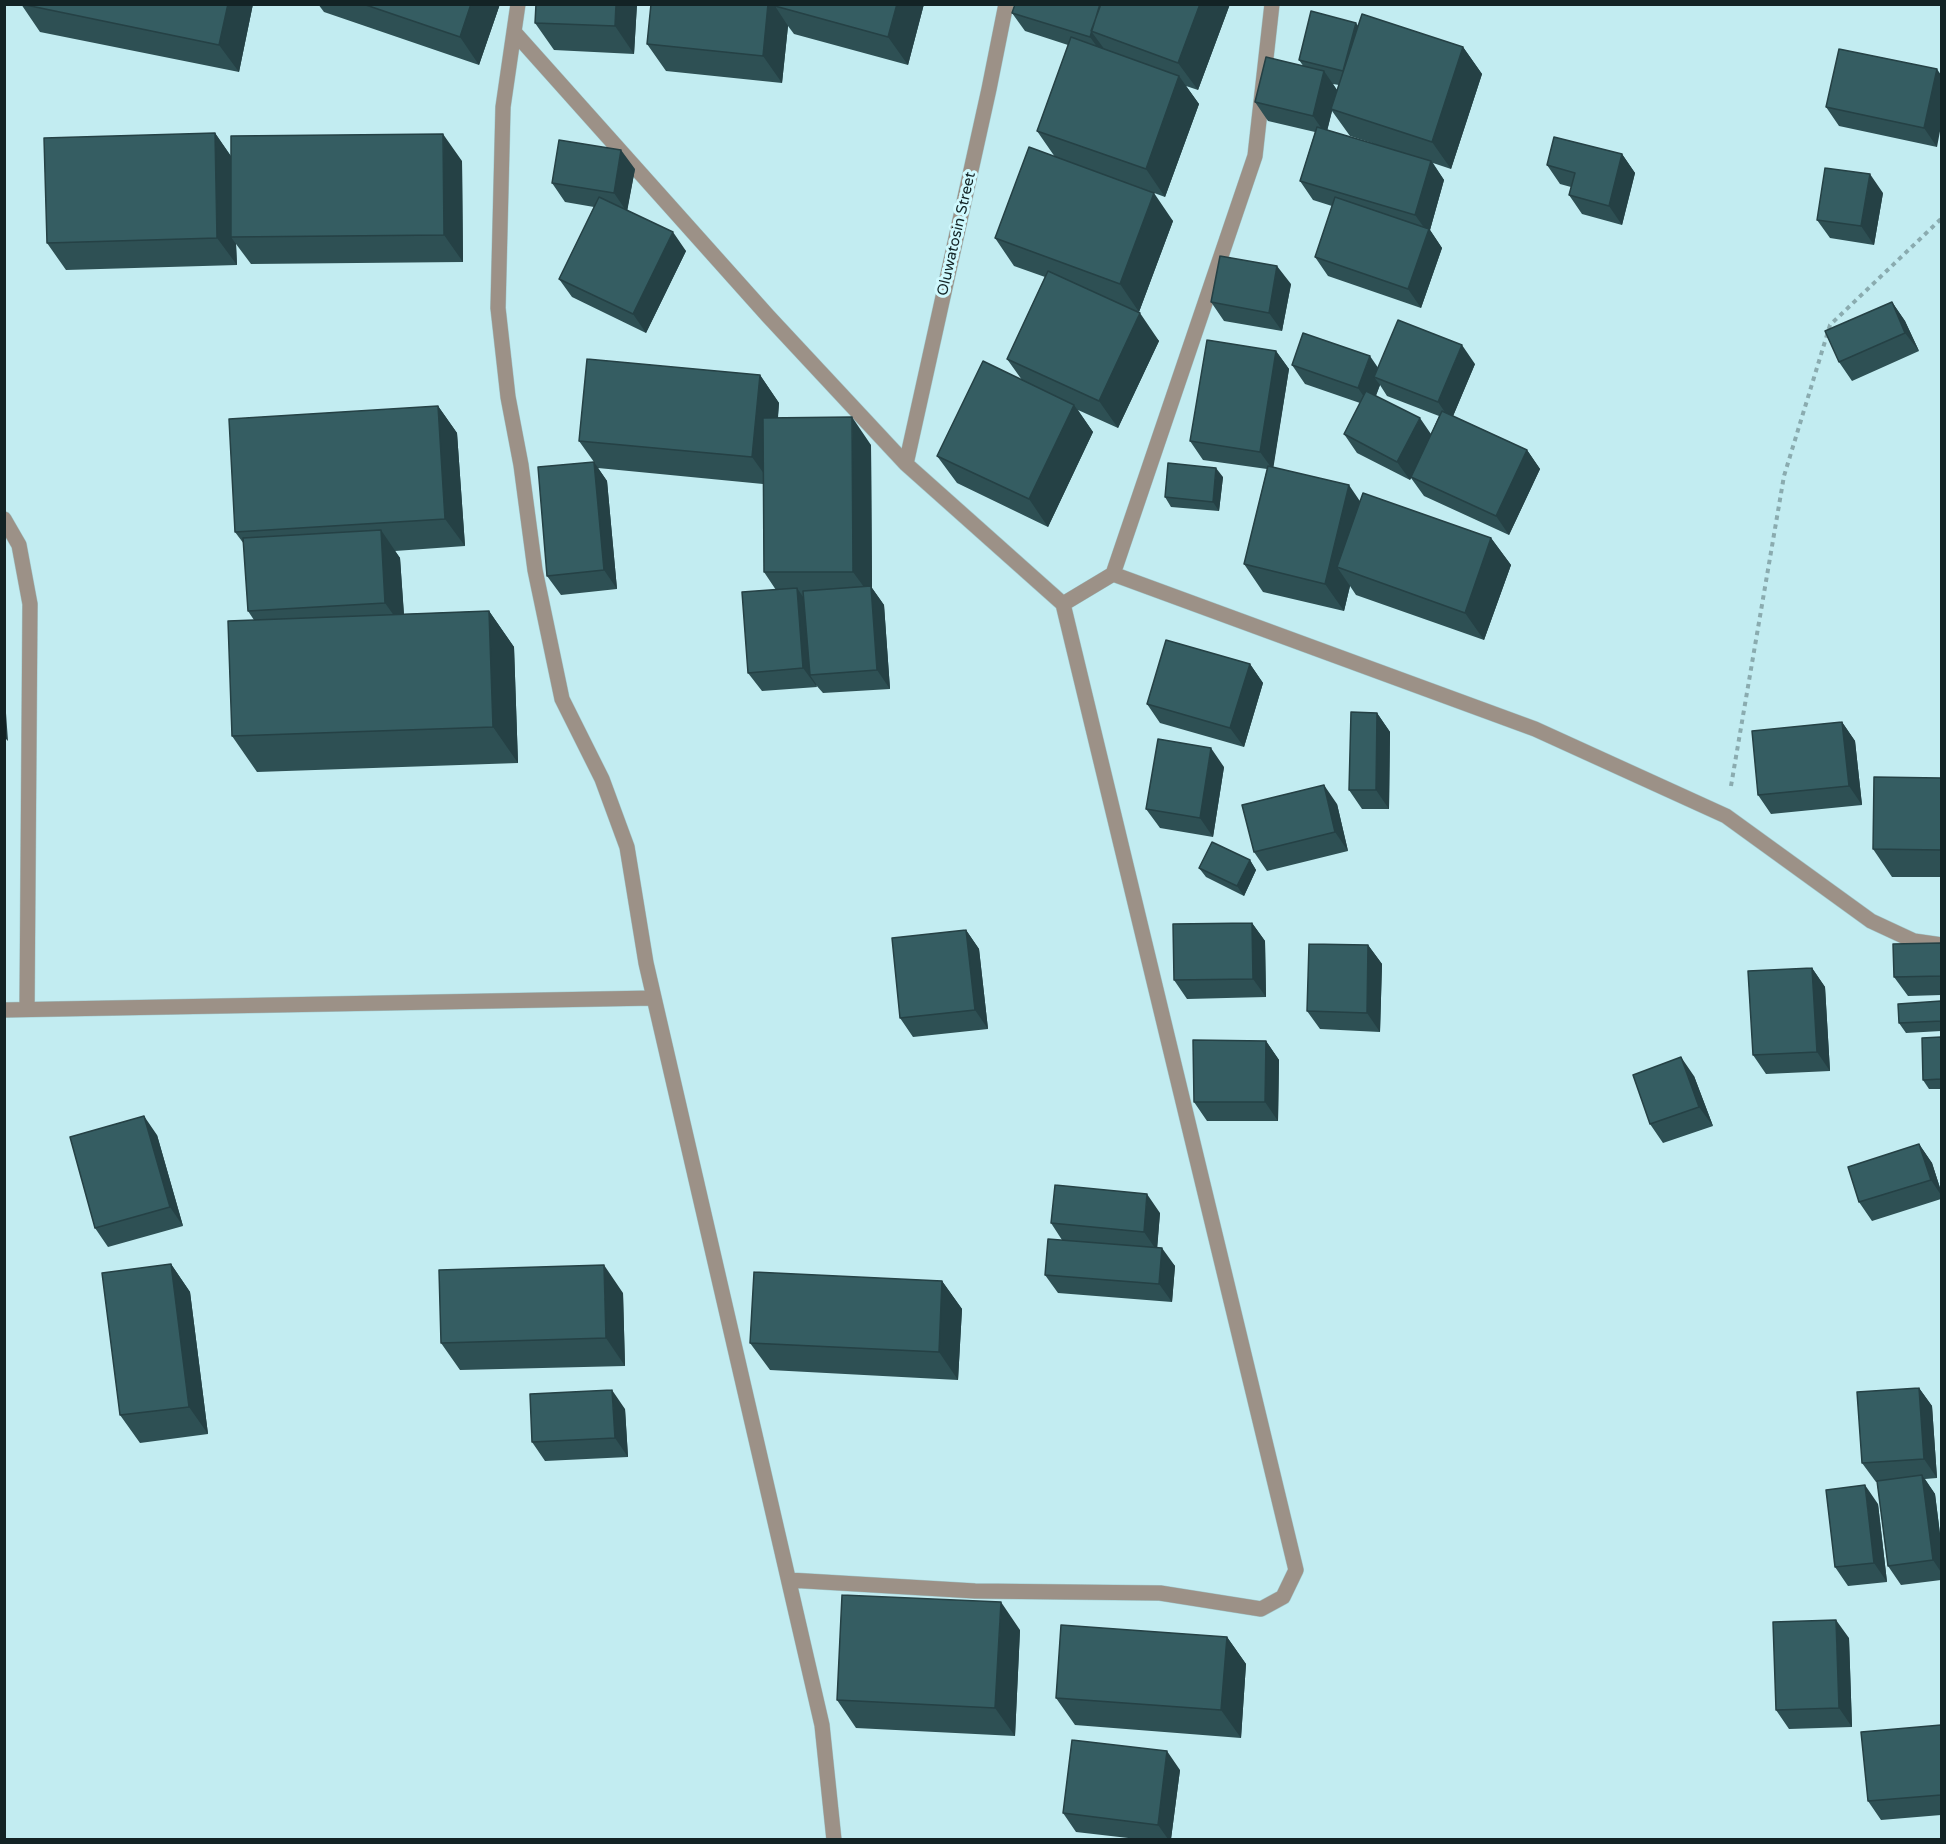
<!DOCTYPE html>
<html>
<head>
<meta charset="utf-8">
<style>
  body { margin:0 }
  #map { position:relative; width:1946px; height:1844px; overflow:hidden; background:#c2ecf1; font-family:"Varela Round",sans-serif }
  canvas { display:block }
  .frame { position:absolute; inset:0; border:6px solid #132325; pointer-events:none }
</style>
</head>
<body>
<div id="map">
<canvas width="1946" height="1844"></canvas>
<div class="frame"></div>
</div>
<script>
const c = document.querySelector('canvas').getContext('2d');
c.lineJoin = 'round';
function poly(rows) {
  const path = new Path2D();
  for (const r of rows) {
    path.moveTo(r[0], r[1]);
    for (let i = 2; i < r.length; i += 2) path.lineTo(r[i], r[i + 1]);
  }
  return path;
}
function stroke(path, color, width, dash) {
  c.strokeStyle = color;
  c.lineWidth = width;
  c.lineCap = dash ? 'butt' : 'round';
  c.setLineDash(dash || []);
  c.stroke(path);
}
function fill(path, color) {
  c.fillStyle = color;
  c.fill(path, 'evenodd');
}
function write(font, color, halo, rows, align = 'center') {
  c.font = font + ' "Varela Round",sans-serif';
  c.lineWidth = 6;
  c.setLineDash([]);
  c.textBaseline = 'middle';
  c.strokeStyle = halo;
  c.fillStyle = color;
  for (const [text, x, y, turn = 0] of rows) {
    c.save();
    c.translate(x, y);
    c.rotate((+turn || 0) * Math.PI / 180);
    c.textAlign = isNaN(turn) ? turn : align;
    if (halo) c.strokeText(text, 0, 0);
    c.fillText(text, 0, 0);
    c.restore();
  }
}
const minor = poly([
  [518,4,503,107,498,308,508,397,521,465,535,570,562,699,602,779,627,847,646,963,822,1725,834,1840],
  [515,33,768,316,906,464,1063,604,1296,1570,1283,1597,1261,1609,1160,1593,975,1591,789,1580],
  [906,464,989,89,1006,4],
  [4,519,19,545,30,604,27,1009],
  [1113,574,1535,729,1726,816,1871,921,1914,941,1942,945],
  [1063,604,1113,574,1255,156,1272,4],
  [4,1010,654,998]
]);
stroke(minor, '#a2c8cc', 16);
stroke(poly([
  [1731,786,1784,476,1830,325,1942,218]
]), '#8aabaf', 4, [4.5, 4.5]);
stroke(minor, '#9c9187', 15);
fill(poly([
  [21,4,253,4,239,72,40,32],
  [318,4,500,4,479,65,324,12],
  [637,4,634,54,554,50,535,23],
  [651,4,924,4,908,65,794,34,788,26,782,83,666,71,647,44],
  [1230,4,1198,90,1186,86,1199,104,1165,197,1127,183,1173,221,1139,312,1130,309,1159,341,1118,428,1078,410,1093,432,1048,527,957,483,937,456,1022,380,1007,359,1045,277,1014,266,995,238,1055,157,1037,131,1068,45,1025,31,1012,13],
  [1358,26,1463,47,1482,74,1451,169,1433,163,1444,180,1430,230,1442,248,1421,308,1328,276,1315,257,1332,206,1313,200,1300,181,1315,132,1268,121,1255,102,1304,67,1299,60],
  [1333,84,1339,85,1337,90],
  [1332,111,1350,136,1375,144,1327,131],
  [1937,69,1937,147,1839,126,1826,107],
  [215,133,231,156,462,161,463,262,251,264,236,244,237,265,66,270,47,243],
  [1622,154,1635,173,1622,225,1582,214,1569,195,1571,187,1560,184,1547,165],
  [635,169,627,210,686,251,646,333,572,297,559,279,594,207,565,202,552,183],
  [1883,193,1874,245,1830,238,1817,220],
  [1291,284,1282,331,1224,321,1211,302],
  [1892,302,1905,321,1919,351,1852,381,1839,362],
  [1276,351,1289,369,1273,467,1360,501,1491,538,1511,565,1484,640,1356,595,1350,586,1344,611,1263,592,1244,564,1267,469,1203,460,1190,441],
  [1475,364,1453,416,1527,450,1540,469,1509,535,1424,496,1411,478,1410,480,1357,453,1344,434,1360,403,1305,384,1292,365,1378,368],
  [1380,385,1387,396,1439,416,1431,434,1376,396],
  [760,375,779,403,778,418,871,445,872,588,884,605,890,689,823,693,816,685,817,687,762,691,748,673,776,590,764,572,763,484,598,468,607,481,617,589,561,595,547,576,594,462,579,441],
  [438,406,457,433,465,546,395,551,400,558,404,614,489,611,514,647,518,763,257,772,232,736,254,620,248,611,244,544,235,532],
  [1223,477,1219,511,1171,507,1165,497],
  [1250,664,1263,683,1244,747,1160,723,1147,704],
  [1377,713,1390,732,1389,809,1362,809,1349,790],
  [1842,722,1855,741,1862,805,1771,814,1758,795],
  [1224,767,1213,837,1160,828,1146,809],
  [1941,778,1941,877,1892,877,1873,849],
  [1337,804,1348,851,1267,871,1254,852],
  [1250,860,1256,870,1244,896,1206,877,1199,868],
  [1252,923,1265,941,1266,997,1187,999,1174,980],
  [966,930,979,949,988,1029,913,1037,900,1018],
  [1941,943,1941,995,1908,996,1894,977],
  [1368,945,1382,964,1380,1032,1320,1029,1307,1011],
  [1812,968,1825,987,1830,1071,1766,1074,1753,1055],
  [1941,1001,1941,1031,1906,1033,1899,1023],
  [1941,1037,1941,1089,1929,1089,1923,1080],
  [1266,1041,1279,1060,1278,1121,1207,1121,1194,1102],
  [1694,1076,1713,1126,1663,1143,1650,1124],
  [157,1135,183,1226,108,1247,95,1228],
  [1919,1144,1932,1163,1941,1191,1941,1199,1872,1221,1859,1202],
  [1160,1213,1157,1247,1175,1266,1172,1302,1058,1293,1045,1275,1062,1240,1051,1223],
  [171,1264,190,1292,208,1434,140,1443,120,1415],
  [942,1281,962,1309,958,1380,770,1370,750,1343],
  [623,1293,625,1366,460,1370,441,1343],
  [1919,1388,1932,1406,1937,1478,1925,1479,1935,1494,1941,1542,1941,1580,1901,1585,1888,1566,1877,1482,1876,1482,1862,1463],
  [625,1409,628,1457,545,1461,532,1442],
  [1878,1504,1887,1582,1848,1586,1835,1567],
  [1020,1630,1015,1736,856,1728,837,1700],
  [1227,1637,1246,1664,1241,1738,1075,1725,1056,1698],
  [1849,1638,1852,1727,1789,1729,1776,1710],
  [1941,1725,1941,1815,1881,1820,1868,1801],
  [1180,1770,1171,1839,1137,1839,1076,1832,1063,1813]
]), '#2e5054');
fill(poly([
  [228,4,253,4,239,72,219,45],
  [471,4,500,4,479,65,460,37],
  [616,4,637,4,634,54,615,26],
  [768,4,791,4,775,6,788,26,782,83,763,56],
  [897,4,924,4,908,65,888,37],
  [1200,4,1230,4,1198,90,1178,63],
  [1356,23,1370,42,1344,71],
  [1091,31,1105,50,1103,55,1090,37],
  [1463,47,1482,74,1451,169,1432,142],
  [1937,69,1941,75,1941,126,1937,147,1924,128],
  [1324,71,1337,90,1331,109,1332,111,1326,135,1313,116],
  [1179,76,1199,104,1165,197,1146,169],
  [215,133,234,161,231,237,236,244,237,265,217,238],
  [443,134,462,161,463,262,444,235],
  [621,150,635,169,627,212,614,193],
  [1622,154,1635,173,1622,225,1609,206],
  [1431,161,1444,180,1430,230,1442,248,1421,308,1408,289,1428,233,1415,215],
  [1870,174,1883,193,1874,245,1861,226],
  [1154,193,1173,221,1139,312,1120,284],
  [673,232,686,251,646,333,633,314],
  [1277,266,1291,284,1282,331,1269,313],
  [1892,302,1905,321,1919,351,1905,333],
  [1140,313,1159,341,1118,428,1099,401],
  [1462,345,1475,364,1451,421,1438,402],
  [1276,351,1289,369,1273,470,1260,452],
  [1370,356,1383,375,1374,377,1380,385,1371,407,1358,388],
  [760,375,779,403,772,485,752,457],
  [1074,405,1093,432,1048,527,1029,499],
  [438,406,457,433,465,546,445,519],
  [852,417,871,445,872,588,884,605,890,689,877,670,872,598,853,572],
  [1420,418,1433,437,1410,480,1397,462],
  [1527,450,1540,469,1509,535,1496,516],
  [594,462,607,481,617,589,604,570],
  [1216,468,1223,477,1219,511,1213,502],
  [1349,485,1368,513,1337,567,1350,586,1344,611,1325,584],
  [381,530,400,558,405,631,385,603],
  [1491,538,1511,565,1484,640,1465,613],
  [797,588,810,607,810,675,816,684,817,687,803,668],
  [489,611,514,647,518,763,493,727],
  [1250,664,1263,683,1244,747,1230,728],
  [4,685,8,741,4,737],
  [1377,713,1390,732,1389,809,1376,790],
  [1842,722,1855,741,1862,805,1849,786],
  [1211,748,1224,767,1213,837,1200,818],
  [1324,785,1337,804,1348,851,1335,832],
  [1250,860,1256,870,1244,896,1237,886],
  [1252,923,1265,941,1266,997,1253,979],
  [966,930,979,949,988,1029,975,1010],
  [1368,945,1382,964,1380,1032,1367,1013],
  [1812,968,1825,987,1830,1071,1817,1052],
  [1266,1041,1279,1060,1278,1121,1265,1102],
  [1681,1057,1694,1076,1713,1126,1699,1107],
  [144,1116,157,1135,183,1226,170,1207],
  [1919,1144,1932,1163,1941,1191,1941,1195,1931,1180],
  [1147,1194,1160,1213,1157,1251,1144,1232],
  [1162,1248,1175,1266,1172,1302,1159,1284],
  [171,1264,190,1292,208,1434,189,1407],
  [604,1265,623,1293,625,1366,606,1338],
  [942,1281,962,1309,958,1380,939,1352],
  [1919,1388,1932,1406,1937,1478,1924,1459],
  [612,1390,625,1409,628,1457,615,1438],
  [1922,1475,1935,1494,1941,1542,1941,1572,1933,1560],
  [1865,1485,1878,1504,1887,1582,1874,1563],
  [1001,1602,1020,1630,1015,1736,995,1708],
  [1836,1620,1849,1638,1852,1727,1839,1708],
  [1227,1637,1246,1664,1241,1738,1221,1710],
  [1167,1751,1180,1770,1171,1839,1168,1839,1158,1825]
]), '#254145');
const building = poly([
  [21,4,228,4,219,45,21,4],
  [363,4,471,4,460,37,363,4],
  [536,4,616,4,615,26,535,23,536,4],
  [651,4,768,4,763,56,647,44,651,4],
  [775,4,897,4,888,37,775,6,775,4],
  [1015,4,1100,4,1090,37,1012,13,1015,4],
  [1101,4,1200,4,1178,63,1091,31,1101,4],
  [1311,11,1356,23,1343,71,1299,60,1311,11],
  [1362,14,1463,47,1432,142,1331,109,1362,14],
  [1071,37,1179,76,1146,169,1037,131,1071,37],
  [1839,49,1937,69,1924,128,1826,107,1839,49],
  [1266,57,1324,71,1313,116,1255,102,1266,57],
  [1317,127,1431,161,1415,215,1300,181,1317,127],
  [215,133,217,238,47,243,44,138,215,133],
  [443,134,444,235,231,237,231,136,443,134],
  [1554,137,1622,154,1609,206,1569,195,1575,173,1547,165,1554,137],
  [559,140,621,150,614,193,552,183,559,140],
  [1029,147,1154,193,1120,284,995,238,1029,147],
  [1825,168,1870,174,1861,226,1817,220,1825,168],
  [599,197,673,232,633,314,559,279,599,197],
  [1335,197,1429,229,1408,289,1315,257,1335,197],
  [1220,256,1277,266,1269,313,1211,302,1220,256],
  [1048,271,1140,313,1099,401,1007,359,1048,271],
  [1892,302,1905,333,1839,362,1825,331,1892,302],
  [1398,320,1462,345,1438,402,1374,377,1398,320],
  [1303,333,1370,356,1358,388,1292,365,1303,333],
  [1207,340,1276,351,1260,452,1190,441,1207,340],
  [587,359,760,375,752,457,579,441,587,359],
  [983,361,1074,405,1029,499,937,456,983,361],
  [1366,391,1420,418,1397,462,1344,434,1366,391],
  [438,406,445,519,235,532,229,419,438,406],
  [1442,411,1527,450,1496,516,1411,477,1442,411],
  [852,417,853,572,764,572,763,418,852,417],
  [594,462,604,570,547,576,538,467,594,462],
  [1168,463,1216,468,1213,502,1165,497,1168,463],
  [1268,466,1349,485,1325,584,1244,564,1268,466],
  [1363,493,1491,538,1465,613,1337,567,1363,493],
  [381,530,385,603,248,611,243,538,381,530],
  [871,586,877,670,810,675,803,591,871,586],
  [797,588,803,668,748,673,742,592,797,588],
  [489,611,493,727,232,736,228,621,489,611],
  [1166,640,1250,664,1230,728,1147,704,1166,640],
  [1351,712,1377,713,1376,790,1349,790,1351,712],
  [1842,722,1849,786,1758,795,1752,731,1842,722],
  [1158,739,1211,748,1200,818,1146,809,1158,739],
  [1874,777,1941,778,1941,850,1873,849,1874,777],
  [1324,785,1335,832,1254,852,1242,805,1324,785],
  [1212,842,1250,860,1237,886,1199,868,1212,842],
  [1252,923,1253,979,1174,980,1173,924,1252,923],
  [966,930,975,1010,900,1018,892,938,966,930],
  [1941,943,1941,976,1894,977,1893,944,1941,943],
  [1309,944,1368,945,1367,1013,1307,1011,1309,944],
  [1812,968,1817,1052,1753,1055,1748,971,1812,968],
  [1941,1001,1941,1021,1899,1023,1898,1004,1941,1001],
  [1941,1037,1941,1079,1923,1080,1922,1038,1941,1037],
  [1193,1040,1266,1041,1265,1102,1194,1102,1193,1040],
  [1681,1057,1699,1107,1650,1124,1633,1075,1681,1057],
  [144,1116,170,1207,95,1228,70,1137,144,1116],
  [1919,1144,1931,1180,1859,1202,1848,1167,1919,1144],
  [1055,1185,1147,1194,1144,1232,1051,1223,1055,1185],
  [1048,1239,1162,1248,1159,1284,1045,1275,1048,1239],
  [171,1264,189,1407,120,1415,102,1273,171,1264],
  [604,1265,606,1338,441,1343,439,1270,604,1265],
  [754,1272,942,1281,939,1352,750,1343,754,1272],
  [1919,1388,1924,1459,1862,1463,1857,1392,1919,1388],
  [612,1390,615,1438,532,1442,530,1394,612,1390],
  [1922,1475,1933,1560,1888,1566,1877,1481,1922,1475],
  [1865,1485,1874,1563,1835,1567,1826,1490,1865,1485],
  [842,1595,1001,1602,995,1708,837,1700,842,1595],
  [1836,1620,1839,1708,1776,1710,1773,1622,1836,1620],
  [1061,1625,1227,1637,1221,1710,1056,1698,1061,1625],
  [1941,1725,1941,1795,1868,1801,1861,1732,1941,1725],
  [1072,1740,1167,1751,1158,1825,1063,1813,1072,1740]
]);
fill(building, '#355d62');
stroke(building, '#254145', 1.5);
write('15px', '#132325', '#cff9fe', [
  ["Oluwatosin Street",957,234,-77]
]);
</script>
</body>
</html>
